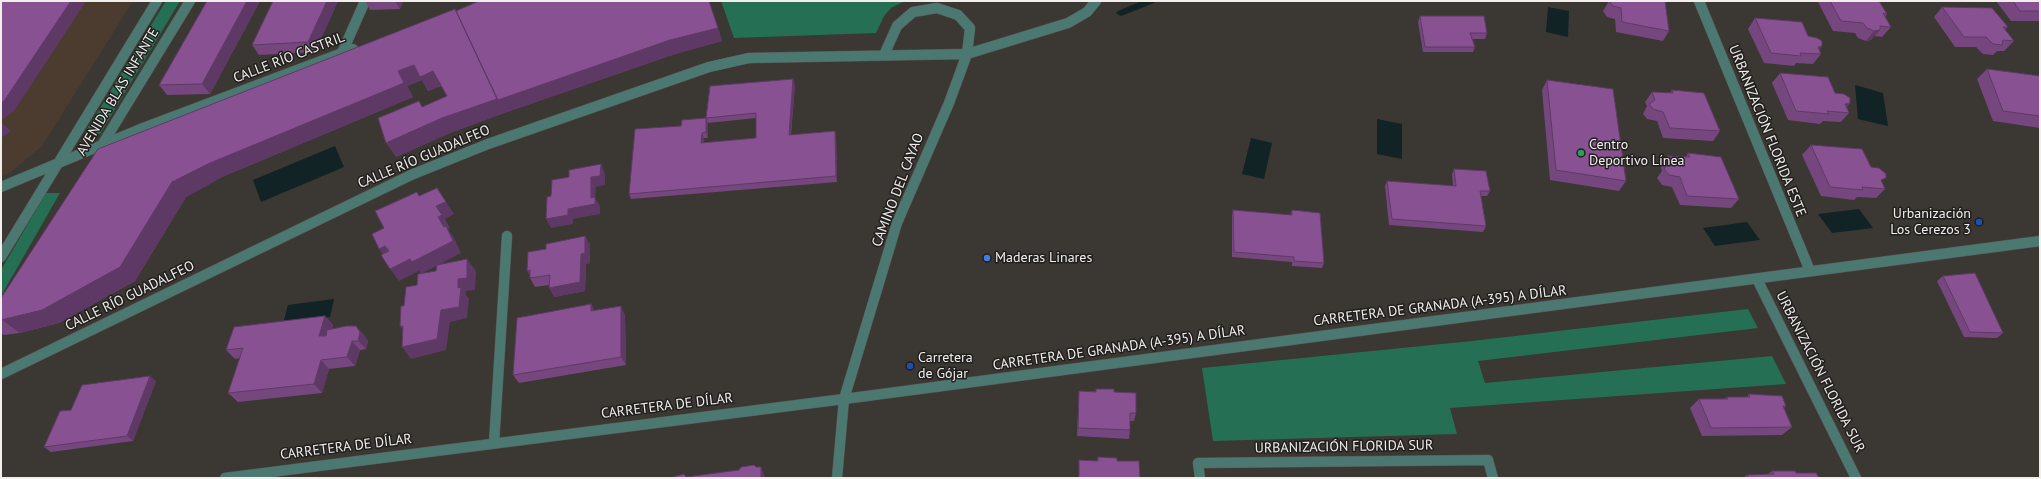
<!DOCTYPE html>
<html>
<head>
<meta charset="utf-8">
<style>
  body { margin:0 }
  #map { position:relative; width:2041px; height:479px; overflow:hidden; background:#3b3733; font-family:"PT Sans",sans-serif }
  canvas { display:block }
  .frame { position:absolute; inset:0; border:2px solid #f1eeec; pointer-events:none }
</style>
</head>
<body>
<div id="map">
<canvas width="2041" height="479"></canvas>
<div class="frame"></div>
</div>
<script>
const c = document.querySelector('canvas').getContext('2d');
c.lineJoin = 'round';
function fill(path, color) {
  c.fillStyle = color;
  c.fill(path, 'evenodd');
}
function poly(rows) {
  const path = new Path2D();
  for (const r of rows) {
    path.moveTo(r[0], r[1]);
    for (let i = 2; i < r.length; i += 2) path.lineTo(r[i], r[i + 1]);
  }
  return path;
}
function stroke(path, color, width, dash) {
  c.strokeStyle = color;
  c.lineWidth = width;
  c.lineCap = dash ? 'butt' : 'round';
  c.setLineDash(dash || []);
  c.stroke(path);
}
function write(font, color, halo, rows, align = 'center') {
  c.font = font + ' "PT Sans",sans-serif';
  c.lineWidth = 3;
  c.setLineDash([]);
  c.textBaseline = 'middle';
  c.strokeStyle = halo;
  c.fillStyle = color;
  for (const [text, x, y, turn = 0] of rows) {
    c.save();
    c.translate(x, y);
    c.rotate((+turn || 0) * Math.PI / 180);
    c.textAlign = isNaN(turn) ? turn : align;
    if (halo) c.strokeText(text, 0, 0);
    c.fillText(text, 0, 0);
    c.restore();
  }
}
fill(poly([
  [1,1,133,1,42,146,10,173,1,176]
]), '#4b3c2f');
fill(poly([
  [166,1,180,1,100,134,84,134],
  [721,1,905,1,891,8,884,16,876,33,734,38],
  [46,193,60,193,1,296,1,270],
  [1748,309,1758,328,1478,361,1485,383,1772,356,1786,384,1450,408,1457,434,1213,441,1202,368,1472,341]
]), '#257054');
fill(poly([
  [1548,7,1569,11,1568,37,1546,32],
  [1855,85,1883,93,1888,126,1858,119],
  [1377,119,1402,124,1402,159,1377,154],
  [1251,138,1272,143,1264,179,1242,174],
  [335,146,344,167,261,202,253,180],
  [1859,209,1873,228,1832,233,1818,214],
  [1747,222,1760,240,1715,246,1703,228],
  [334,299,330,317,283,324,288,305]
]), '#112324');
fill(poly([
  [1142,1,1156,1,1154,3,1124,15,1121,16,1116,13,1118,11,1142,1]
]), '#112324');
const minor = poly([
  [1699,1,1810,271],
  [342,53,365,1],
  [102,145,190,1],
  [1,187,138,130,353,49],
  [1,257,157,1],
  [1757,279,1856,478],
  [1,374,411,175,488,144,709,67,749,58,967,54,1068,23,1087,12,1096,1],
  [494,443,507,236],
  [225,478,844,399,2040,241],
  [837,478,844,399,897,223,949,103,967,54,970,28,958,15,937,8,913,12,897,26,884,55],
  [1200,478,1198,463,1488,460,1493,478]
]);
stroke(minor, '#585451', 11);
stroke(minor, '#4b7870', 10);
fill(poly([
  [207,1,260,1,210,94,167,95,159,85],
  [338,1,315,52,259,55,252,45],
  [365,1,403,1,400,9,370,10],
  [1609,1,1665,1,1669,31,1663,41,1616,32,1615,19,1607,17,1603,11],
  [1818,1,1879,1,1887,14,1885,17,1891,27,1882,37,1874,36,1871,40,1866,41,1858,38,1855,33,1833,31,1818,2],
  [1996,1,2040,1,2040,21,2011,21],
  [1942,7,2008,27,2005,29,2014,41,2004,51,1997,51,1993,55,1983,54,1976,47,1955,47,1934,17],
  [456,11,718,28,722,41,675,54,504,113,450,133,396,157,447,96,441,86,428,91,422,80,407,86,413,97,222,177,186,197,135,281,59,323,20,333,4,335,1,333,1,298],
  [1420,16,1487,33,1485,39,1472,39,1475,47,1473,52,1423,52,1418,22],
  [1755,18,1808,36,1822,46,1819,50,1821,54,1813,64,1796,63,1794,66,1764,63,1748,29],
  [1987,69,2040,76,2040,128,1993,121,1977,79],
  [1780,73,1835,93,1850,103,1847,107,1849,113,1841,122,1823,121,1820,124,1788,120,1772,83],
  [1547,80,1626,181,1619,191,1550,180,1542,90],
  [795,85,791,135,836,137,837,182,631,199,629,194,681,126,706,118,708,123,708,138,704,138,703,143,756,138,756,118,708,123,706,118],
  [1672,90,1720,131,1713,141,1663,138,1657,121,1647,119,1643,114,1647,106,1645,102,1652,92,1670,93],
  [1811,145,1871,167,1882,182,1885,189,1876,198,1857,197,1854,200,1821,196,1802,155],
  [1688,153,1739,199,1731,208,1680,205,1672,187,1662,185,1657,178,1662,171,1660,165,1667,156,1686,157],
  [1454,169,1490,191,1487,196,1480,196,1486,226,1483,232,1389,225,1385,186,1387,181,1453,186,1452,174],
  [1233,210,1290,215,1292,210,1324,263,1322,268,1292,266,1292,262,1232,257,1232,215],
  [585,236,590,245,590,263,586,264,585,291,554,297,549,285,535,287,530,278,546,249],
  [1943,276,2003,333,1997,338,1964,337,1937,281],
  [591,304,594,310,625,315,626,365,519,383,513,375],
  [325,316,333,325,332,329,364,335,368,341,366,349,360,350,355,366,329,369,322,393,238,402,228,393,240,358,235,359,226,350],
  [156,381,133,441,51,452,44,447,71,410],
  [1079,391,1114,392,1136,413,1134,421,1130,421,1130,430,1129,439,1077,436],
  [1749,394,1786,406,1784,408,1792,427,1782,435,1702,436,1690,408,1699,399,1724,399,1727,397,1747,397],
  [1098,457,1117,461,1140,478,1079,478,1079,460,1097,461],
  [1772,471,1796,473,1819,478,1743,478,1747,475,1768,474]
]), '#75477e');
fill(poly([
  [71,1,86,1,14,111,1,120,1,103],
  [247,1,260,1,210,94,202,84],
  [327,1,338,1,315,52,308,42],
  [395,1,403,1,400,9],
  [463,24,670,40,718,28,722,41,675,54,504,113,450,133,396,157,386,143,442,118,497,99],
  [1880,30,1871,40,1866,41,1874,31],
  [1822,46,1816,54,1818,47],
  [414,65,433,71,441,86,428,91,422,80,407,86,413,97,222,177,186,197,135,281,59,323,20,333,2,320,172,182,210,163,398,71],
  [793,79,795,85,790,141,789,135],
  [1850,103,1842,112,1845,104],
  [706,118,708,123,708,138,706,132],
  [1,122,11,131,1,138],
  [835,131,836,137,837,182,836,176],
  [702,133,704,138,703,148,701,143],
  [601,164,605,174,605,185,596,187,595,198,600,206,600,214,573,219,573,224,551,228,546,219,568,209],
  [437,188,454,214,445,219,450,228,448,229,454,238,461,253,421,274,419,271,399,281,390,269,438,217,436,206],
  [585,236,590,245,590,263,586,264,585,291,554,297,549,288],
  [385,246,394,258,388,261,379,249],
  [467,259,476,271,475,290,466,291,466,295,469,299,467,318,450,322,446,350,411,359,402,347,441,310,458,279],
  [530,270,531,278,527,271],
  [591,304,596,313,591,311],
  [621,306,625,315,626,365,621,357],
  [325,316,333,325,328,345,319,336],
  [356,326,364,335,368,341,366,349,358,341],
  [400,326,403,326,409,338],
  [352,341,360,350,355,366,347,357],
  [321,360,329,369,322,393,314,384],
  [150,376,156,381,133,441,127,436],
  [761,467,765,477,765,478,761,478]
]), '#5f3966');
const building = poly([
  [1,1,71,1,4,101,1,103,1,1],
  [207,1,247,1,202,84,159,85,207,1],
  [273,1,327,1,308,42,252,45,273,1],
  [479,1,709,1,718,28,670,40,498,100,456,11,479,1],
  [1609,1,1665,1,1669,31,1622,22,1621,8,1613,6,1609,1],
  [1830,1,1879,1,1887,14,1883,13,1891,27,1880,26,1880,30,1874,31,1867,28,1863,23,1841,21,1830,1],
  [2013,1,2040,1,2040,11,2020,11,2013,1],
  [1942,7,1992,8,2008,27,2003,27,2014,41,2003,40,2002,45,1993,44,1986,37,1964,37,1942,7],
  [455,9,497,99,442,118,386,143,378,118,419,101,422,107,447,96,433,71,420,77,414,65,398,71,404,83,210,163,172,182,120,267,42,310,1,320,1,298,98,149,455,9],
  [1420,16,1484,16,1487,33,1470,33,1475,47,1425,47,1420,16],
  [1755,18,1802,22,1808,36,1817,38,1822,41,1822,46,1818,47,1821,54,1800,53,1801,56,1771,53,1755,18],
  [1987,69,2040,76,2040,116,2003,111,1987,69],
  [1780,73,1828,77,1835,93,1844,94,1850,98,1850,103,1845,104,1849,113,1827,111,1829,114,1796,111,1780,73],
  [793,79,789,135,835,131,836,176,629,194,635,129,681,126,682,120,706,118,706,132,702,133,701,143,756,138,756,113,706,118,710,86,793,79],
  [1547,80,1613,89,1626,181,1556,170,1547,80],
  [1672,90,1704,93,1720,131,1670,128,1663,112,1653,109,1649,104,1655,100,1652,92,1673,93,1672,90],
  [1811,145,1862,149,1871,167,1879,168,1886,174,1886,178,1881,180,1885,189,1862,187,1863,190,1830,187,1811,145],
  [1688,153,1721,157,1739,199,1687,196,1680,177,1669,175,1664,169,1667,165,1671,164,1667,156,1690,157,1688,153],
  [601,164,600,176,591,177,591,198,595,197,595,204,568,209,568,215,546,219,547,197,551,196,552,180,569,177,569,170,601,164],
  [1454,169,1486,171,1490,191,1480,191,1486,226,1392,219,1387,181,1456,186,1454,169],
  [437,188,446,202,436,206,442,215,438,217,444,227,446,226,453,241,412,262,410,259,390,269,381,255,389,251,385,246,379,249,372,234,384,228,375,211,417,192,419,196,437,188],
  [1233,210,1292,215,1292,210,1320,213,1324,263,1294,261,1294,257,1234,252,1233,210],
  [585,236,585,253,581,254,580,282,549,288,550,275,530,278,530,270,527,271,528,252,546,249,546,244,585,236],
  [467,259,467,278,458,279,458,288,461,287,459,307,441,310,437,339,402,347,403,326,400,326,401,306,404,306,406,287,417,285,418,274,436,271,437,265,467,259],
  [1975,273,2003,333,1970,332,1943,276,1975,273],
  [591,304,591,311,621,306,621,357,513,375,517,318,591,304],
  [325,316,319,336,326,336,327,330,346,326,356,326,360,332,358,341,352,341,347,357,321,360,314,384,228,393,243,348,226,350,234,327,325,316],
  [150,376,127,436,44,447,60,411,71,410,82,385,150,376],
  [1096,389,1114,389,1114,392,1136,393,1136,413,1130,413,1130,430,1078,428,1079,391,1096,392,1096,389],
  [1749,394,1782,396,1786,406,1783,406,1792,427,1711,428,1699,399,1728,399,1727,397,1750,397,1749,394],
  [1098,457,1117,458,1117,461,1139,461,1140,478,1079,478,1079,460,1098,461,1098,457],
  [754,465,756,467,761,467,761,478,670,478,684,474,686,477,739,470,741,467,754,465],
  [1772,471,1795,471,1796,473,1816,473,1819,478,1749,478,1747,475,1774,474,1772,471]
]);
fill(building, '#885292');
stroke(building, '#5f3966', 1);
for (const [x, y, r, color] of [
  [1581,153,4,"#2e9e5b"],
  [1979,222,4,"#1a4fb4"],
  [987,258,4,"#3f7fe0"],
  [910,366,4,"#1a4fb4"]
]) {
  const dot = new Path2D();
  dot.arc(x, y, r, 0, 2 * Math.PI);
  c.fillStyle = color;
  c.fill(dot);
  stroke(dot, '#201f1d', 1.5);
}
write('14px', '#f1eeec', '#201f1d', [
  ["CALLE RÍO CASTRIL",289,58,-21],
  ["AVENIDA BLAS INFANTE",118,92,-59],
  ["URBANIZACIÓN FLORIDA ESTE",1767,131,68],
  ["CALLE RÍO GUADALFEO",424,157,-23],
  ["CAMINO DEL CAYAO",898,190,-69],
  ["CALLE RÍO GUADALFEO",130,296,-26],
  ["CARRETERA DE GRANADA (A-395) A DÍLAR",1440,306,-7],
  ["CARRETERA DE GRANADA (A-395) A DÍLAR",1119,348,-8],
  ["URBANIZACIÓN FLORIDA SUR",1820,372,63],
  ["CARRETERA DE DÍLAR",667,406,-7],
  ["CARRETERA DE DÍLAR",346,447,-7],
  ["URBANIZACIÓN FLORIDA SUR",1344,447,-1]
]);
write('14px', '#f1eeec', '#201f1d', [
  ["Centro",1589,145],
  ["Deportivo Línea",1589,161],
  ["Urbanización",1971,214,"right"],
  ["Los Cerezos 3",1971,230,"right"],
  ["Maderas Linares",995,258],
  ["Carretera",918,358],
  ["de Gójar",918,374]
], 'left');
</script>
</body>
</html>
